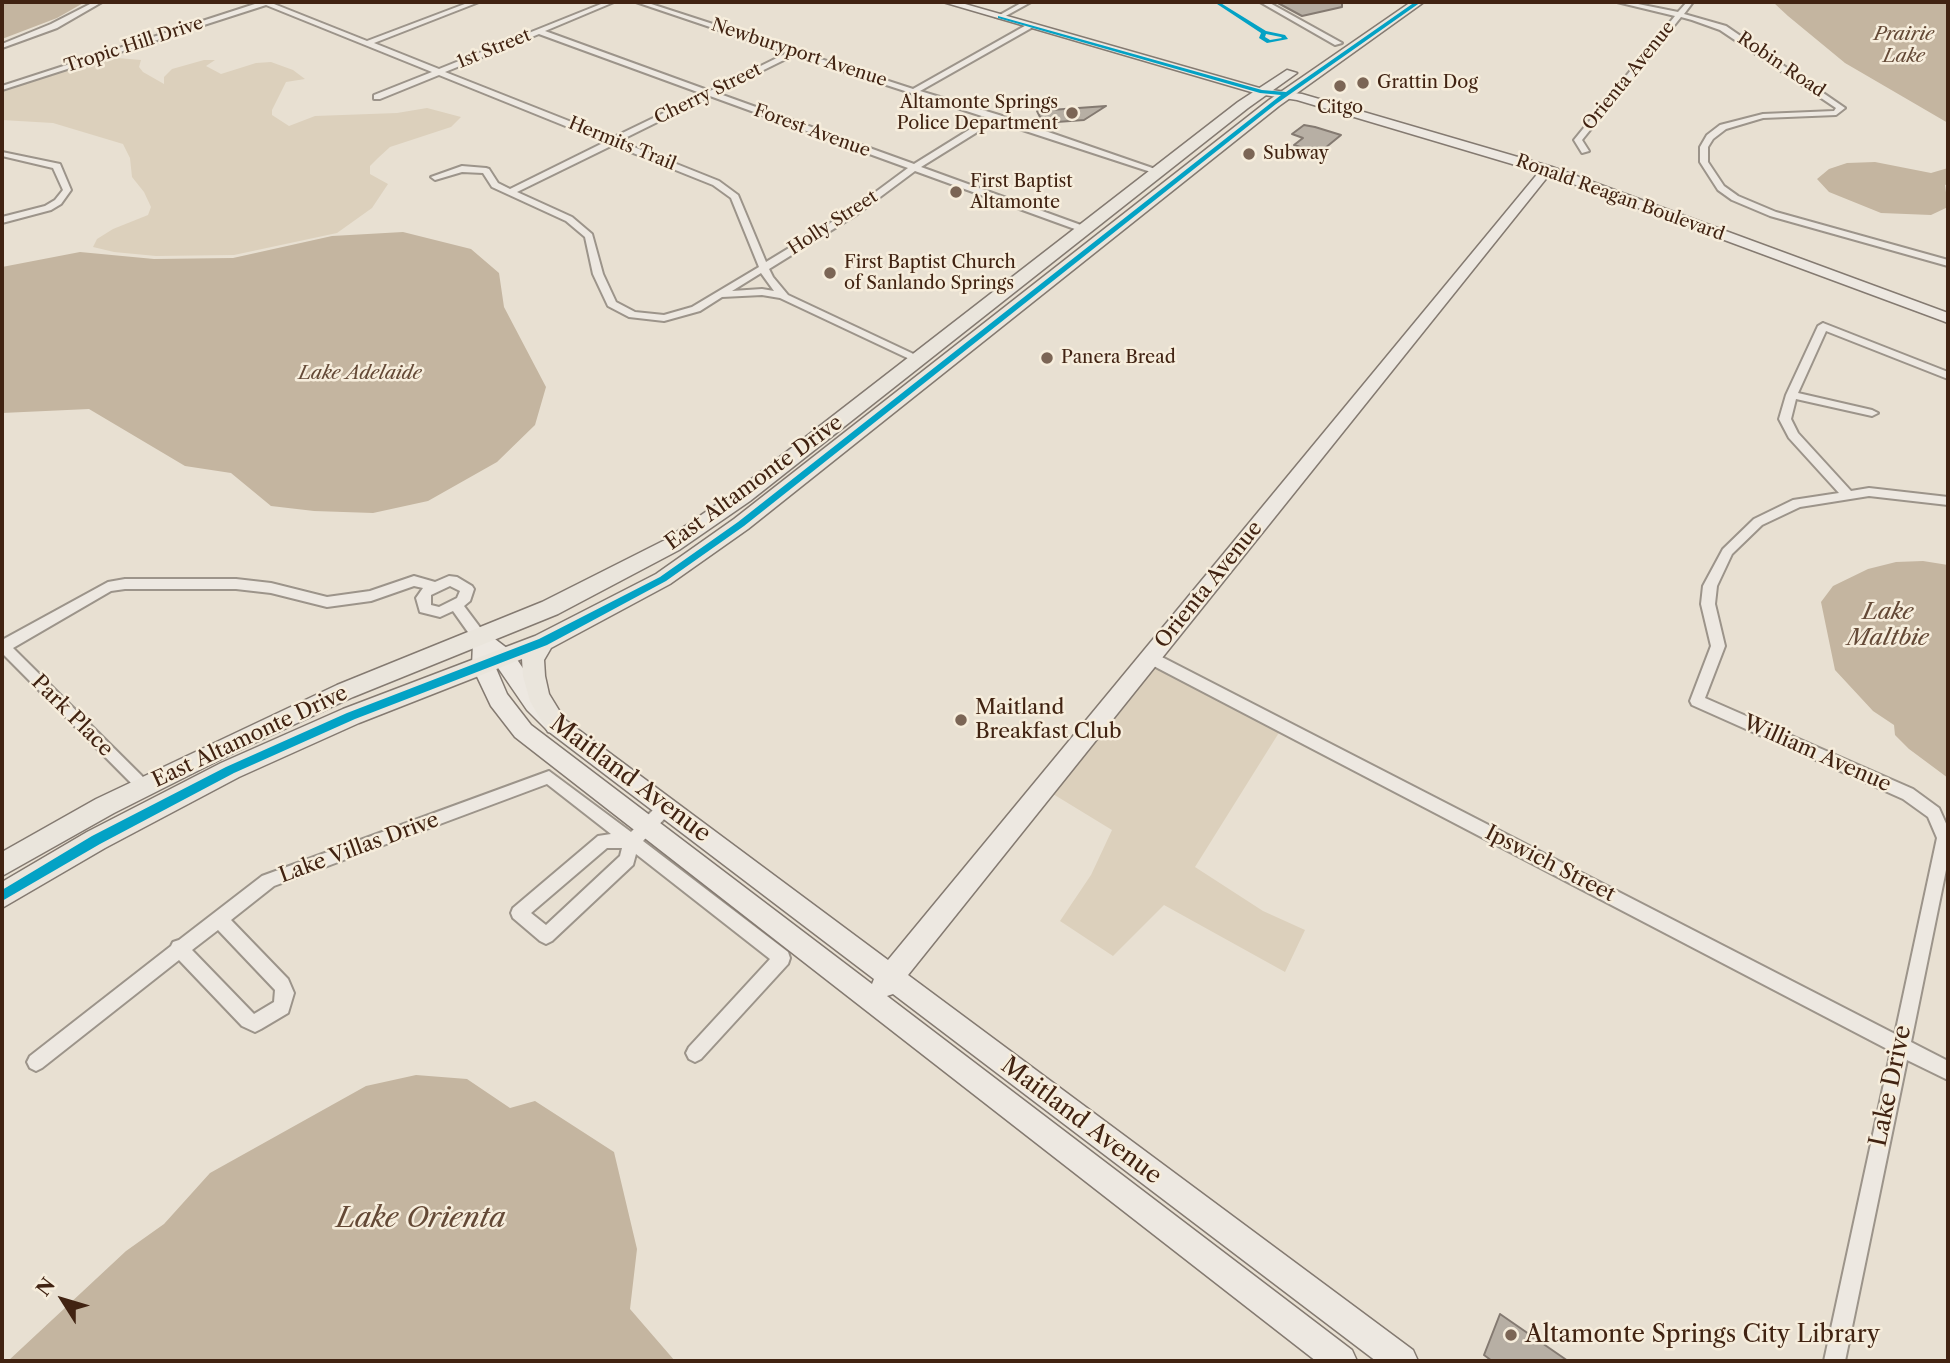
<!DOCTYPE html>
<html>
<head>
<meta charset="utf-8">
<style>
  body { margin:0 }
  #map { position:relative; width:1950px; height:1363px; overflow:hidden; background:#e8e0d2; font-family:"Libre Caslon Text",serif }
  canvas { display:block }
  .frame { position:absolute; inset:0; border:4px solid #412312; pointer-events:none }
  .north { position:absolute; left:28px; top:1265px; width:70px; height:70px; -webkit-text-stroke:5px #f6eddc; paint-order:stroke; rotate:307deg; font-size:19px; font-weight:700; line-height:28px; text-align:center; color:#412312 }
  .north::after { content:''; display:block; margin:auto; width:24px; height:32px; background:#412312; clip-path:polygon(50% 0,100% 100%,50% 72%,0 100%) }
</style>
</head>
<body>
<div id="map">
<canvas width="1950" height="1363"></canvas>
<div class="frame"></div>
<div class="north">N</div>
</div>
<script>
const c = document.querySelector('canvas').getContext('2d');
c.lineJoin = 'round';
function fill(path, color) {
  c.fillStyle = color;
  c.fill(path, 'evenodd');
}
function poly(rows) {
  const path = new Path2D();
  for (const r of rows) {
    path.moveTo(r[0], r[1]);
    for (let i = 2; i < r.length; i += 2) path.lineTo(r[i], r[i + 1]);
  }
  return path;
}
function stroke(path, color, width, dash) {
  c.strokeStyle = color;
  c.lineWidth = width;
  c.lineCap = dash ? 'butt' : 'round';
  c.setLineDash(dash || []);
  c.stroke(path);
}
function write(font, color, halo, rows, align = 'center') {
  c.font = font + ' "Libre Caslon Text",serif';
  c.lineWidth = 5;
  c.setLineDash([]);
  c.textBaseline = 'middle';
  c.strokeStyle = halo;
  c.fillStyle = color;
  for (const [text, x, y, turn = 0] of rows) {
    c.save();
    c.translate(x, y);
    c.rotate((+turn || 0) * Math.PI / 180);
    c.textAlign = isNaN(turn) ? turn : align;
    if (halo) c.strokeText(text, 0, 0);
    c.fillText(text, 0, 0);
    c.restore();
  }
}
fill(poly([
  [106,57,141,60,139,67,143,72,164,84,164,77,172,69,204,60,215,60,206,66,221,74,256,63,271,62,293,70,305,79,286,82,272,110,272,115,289,126,315,116,397,113,427,108,461,117,451,127,390,147,378,158,370,166,370,174,388,184,372,208,337,233,234,255,156,256,114,252,93,247,97,239,113,229,148,215,151,207,144,192,132,177,130,158,123,144,53,123,2,120,2,90],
  [1155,666,1280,731,1195,867,1263,911,1305,930,1285,972,1164,905,1113,956,1060,921,1091,875,1112,830,1053,794]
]), '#dcd0bc');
fill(poly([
  [2,2,85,2,57,18,2,39],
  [1776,2,1948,2,1948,123,1845,63,1788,16,1774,3],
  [1875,162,1931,173,1948,168,1948,184,1945,185,1948,207,1931,215,1881,213,1829,192,1817,179,1829,169,1847,163],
  [403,232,471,249,499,273,504,307,546,387,535,425,497,462,428,501,373,513,314,511,271,506,231,473,185,466,89,409,2,413,2,267,80,252,154,259,233,258,332,236],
  [1923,561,1948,565,1948,778,1909,749,1895,735,1894,725,1873,711,1835,670,1821,602,1833,586,1868,569,1896,562],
  [416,1075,467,1079,510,1108,535,1101,614,1152,637,1249,630,1309,675,1361,8,1361,126,1251,164,1224,210,1173,366,1086]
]), '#c4b5a0');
const building = poly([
  [1276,2,1342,2,1342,7,1302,16,1276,2],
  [1106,106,1084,120,1043,123,1037,111,1106,106],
  [1304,125,1315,127,1341,135,1319,153,1294,145,1303,138,1292,134,1304,125],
  [1500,1314,1568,1361,1492,1361,1484,1355,1500,1314]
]);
fill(building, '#b7afa4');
stroke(building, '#847a71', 2);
const street = poly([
  [94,2,102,2,57,28,2,48,2,44,51,24,94,2],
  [261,2,269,2,367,41,470,2,479,2,374,43,439,69,606,2,614,2,545,31,710,91,787,53,636,2,645,2,913,89,1030,23,1033,27,920,91,999,115,1161,171,1154,173,995,121,921,167,1089,228,1089,232,1083,232,915,171,856,215,769,269,773,277,788,295,922,358,922,362,918,363,780,298,762,295,722,297,700,311,664,321,629,317,608,306,593,274,585,237,566,221,492,187,483,173,462,172,435,180,431,177,462,166,486,168,489,169,498,183,510,189,605,142,439,75,380,99,374,99,374,95,432,72,266,5,2,90,2,86,261,2],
  [539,34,703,94,612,138,445,72,539,34],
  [794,55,988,118,914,164,717,93,794,55],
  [710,96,908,168,850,211,766,262,738,195,719,181,619,141,710,96],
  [613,145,713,185,731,198,759,267,692,307,664,315,635,312,616,302,603,274,592,234,572,217,517,192,613,145],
  [761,273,774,291,762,289,732,291,761,273],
  [1023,2,1031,2,1002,18,996,17,1023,2],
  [1260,2,1268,2,1342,43,1335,45,1260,2],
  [1617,2,1628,2,1678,12,1687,2,1693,2,1684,14,1726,26,1845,108,1836,115,1763,118,1726,129,1713,139,1708,147,1708,162,1724,186,1738,196,1776,212,1948,260,1948,266,1770,216,1732,200,1718,190,1700,162,1700,147,1707,135,1720,125,1763,114,1834,111,1836,108,1720,30,1692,20,1681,17,1582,140,1589,151,1582,153,1574,140,1675,16,1617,2],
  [2,152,60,164,71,190,61,204,51,210,2,223,2,217,45,206,55,200,63,190,53,168,2,156,2,152],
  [1823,323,1948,372,1948,379,1826,331,1798,393,1872,410,1878,413,1872,416,1796,399,1791,419,1798,433,1851,491,1869,488,1948,497,1948,505,1869,496,1800,507,1762,525,1732,554,1717,586,1715,604,1725,646,1705,698,1913,789,1939,808,1948,828,1948,860,1911,1042,1948,1061,1948,1080,1907,1060,1845,1361,1824,1361,1891,1051,1146,662,1144,658,1151,653,1156,654,1895,1034,1937,838,1928,817,1903,799,1692,705,1690,701,1711,646,1701,604,1703,586,1723,549,1754,519,1793,500,1839,493,1789,438,1779,419,1786,395,1818,326,1823,323],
  [414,576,435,582,449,576,457,577,472,586,474,589,470,601,464,606,485,634,487,638,485,642,475,642,453,611,440,617,420,612,416,598,423,588,414,586,371,601,327,607,271,593,236,589,125,589,111,591,13,648,148,782,151,786,148,790,143,792,138,790,2,653,2,640,108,582,125,579,236,579,271,583,327,597,370,591,414,576],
  [450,586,460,591,457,598,439,607,431,605,431,595,450,586],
  [549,771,631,832,661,802,666,800,671,802,674,807,671,812,643,841,788,952,790,958,788,964,701,1059,695,1062,689,1059,686,1053,689,1047,770,959,636,854,633,865,552,941,546,944,540,941,513,918,511,913,513,908,598,836,611,834,547,784,274,886,231,920,288,979,294,993,288,1013,261,1029,255,1032,242,1026,179,960,42,1068,36,1071,30,1068,27,1062,30,1056,171,946,173,942,179,940,262,876,549,771],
  [607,848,622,848,620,856,546,925,531,913,607,848],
  [218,930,275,990,274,1002,254,1014,192,950,218,930]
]);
const secondary = poly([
  [943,2,958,2,1263,89,1302,94,1552,167,1948,313,1948,323,1943,321,1549,175,908,975,1413,1350,1418,1361,1376,1361,893,994,887,996,1352,1350,1357,1361,1316,1361,515,737,491,706,472,666,473,643,470,638,473,633,487,633,512,652,543,698,564,719,888,960,1539,172,1297,100,1258,94,943,2],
  [492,659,527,710,548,731,874,979,872,984,531,725,507,694,492,659]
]);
const primary = poly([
  [1411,2,1424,2,1279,106,748,529,670,584,551,648,544,660,545,676,549,694,568,725,564,732,556,734,548,732,530,701,523,676,522,659,359,723,239,777,105,848,2,908,2,882,87,832,221,763,343,709,535,636,656,574,734,519,1269,100,1411,2],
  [1287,70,1297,73,1248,108,750,501,679,550,558,614,353,697,235,752,114,813,2,876,2,852,96,799,337,685,542,602,665,540,736,491,1238,102,1287,70]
]);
stroke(street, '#9c948a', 4);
stroke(secondary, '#847a71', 3);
stroke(primary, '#847a71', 3);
fill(street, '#ede8e1');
fill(secondary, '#ede8e1');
fill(primary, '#eae5dc');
fill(poly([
  [1214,2,1219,2,1266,31,1285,35,1288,39,1267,43,1259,38,1261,33,1214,2],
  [1266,34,1281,37,1282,38,1270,40,1265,37,1266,34],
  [1415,2,1421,2,1276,104,744,526,666,581,547,645,355,719,234,773,100,844,2,901,2,890,92,836,226,767,347,713,539,639,660,577,738,522,1281,95,1260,93,998,18,998,16,1262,90,1286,92,1415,2]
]), '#03a2c5');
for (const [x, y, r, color] of [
  [1363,83,7,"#7b6555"],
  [1340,86,7,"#7b6555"],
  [1072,113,7,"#7b6555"],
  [1249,154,7,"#7b6555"],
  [956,192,7,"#7b6555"],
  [830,273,7,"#7b6555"],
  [1047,358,7,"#7b6555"],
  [961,720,7,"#7b6555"],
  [1511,1335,7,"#7b6555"]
]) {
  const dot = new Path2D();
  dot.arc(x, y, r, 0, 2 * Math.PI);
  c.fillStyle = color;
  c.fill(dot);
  stroke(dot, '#f6eddc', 2.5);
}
write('18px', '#412312', '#f6eddc', [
  ["Tropic Hill Drive",134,45,-18],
  ["1st Street",494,49,-22],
  ["Newburyport Avenue",799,53,18],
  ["Robin Road",1781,65,34],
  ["Orienta Avenue",1629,76,-51],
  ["Cherry Street",708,94,-26],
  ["Forest Avenue",812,131,20],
  ["Hermits Trail",622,144,22],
  ["Ronald Reagan Boulevard",1620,198,20],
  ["Holly Street",833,223,-33]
]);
write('18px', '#412312', '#f6eddc', [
  ["Grattin Dog",1377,83],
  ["Altamonte Springs",1058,103,"right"],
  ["Police Department",1058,124,"right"],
  ["Citgo",1340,108,"center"],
  ["Subway",1263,154],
  ["First Baptist",970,182],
  ["Altamonte",970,203],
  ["First Baptist Church",844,263],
  ["of Sanlando Springs",844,284],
  ["Panera Bread",1061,358]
], 'left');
write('italic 19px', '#644936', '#f6eddc', [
  ["Prairie",1904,35],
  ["Lake",1904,57],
  ["Lake Adelaide",360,374]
]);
write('21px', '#412312', '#f6eddc', [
  ["East Altamonte Drive",754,483,-36],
  ["Orienta Avenue",1209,585,-51],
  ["Park Place",72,716,45],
  ["East Altamonte Drive",250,737,-25],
  ["William Avenue",1817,754,24],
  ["Lake Villas Drive",359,848,-20],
  ["Ipswich Street",1550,864,27]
]);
write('21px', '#412312', '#f6eddc', [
  ["Maitland",975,708],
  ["Breakfast Club",975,732]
], 'left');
write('italic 23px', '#644936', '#f6eddc', [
  ["Lake",1888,612],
  ["Maltbie",1888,638]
]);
write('24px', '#412312', '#f6eddc', [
  ["Maitland Avenue",630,779,37],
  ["Lake Drive",1891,1086,-78],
  ["Maitland Avenue",1081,1121,37]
]);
write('24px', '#412312', '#f6eddc', [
  ["Altamonte Springs City Library",1525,1335]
], 'left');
write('italic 28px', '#644936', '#f6eddc', [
  ["Lake Orienta",421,1219]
]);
</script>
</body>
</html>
